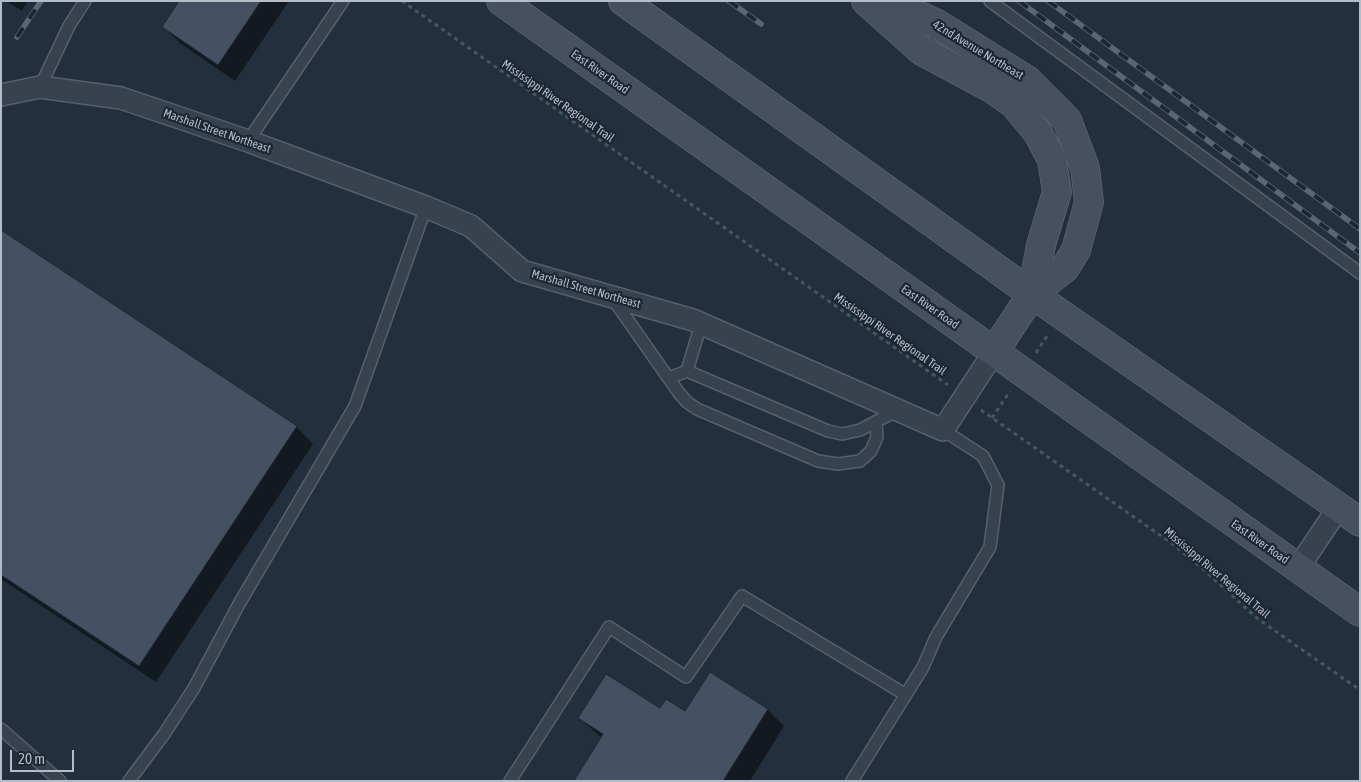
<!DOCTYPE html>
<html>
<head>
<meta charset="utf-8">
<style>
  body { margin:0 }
  #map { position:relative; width:1361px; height:782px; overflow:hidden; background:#242f3e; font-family:"Asap Condensed",sans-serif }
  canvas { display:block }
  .frame { position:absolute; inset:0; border:2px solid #b4bcc9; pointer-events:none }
  .scale { position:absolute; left:10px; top:750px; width:64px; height:22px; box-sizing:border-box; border:2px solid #b4bcc9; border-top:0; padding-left:6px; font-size:15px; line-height:18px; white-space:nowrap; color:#b4bcc9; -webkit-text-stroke:4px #1d2633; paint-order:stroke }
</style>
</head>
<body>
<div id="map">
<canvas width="1361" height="782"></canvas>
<div class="frame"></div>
<div class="scale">20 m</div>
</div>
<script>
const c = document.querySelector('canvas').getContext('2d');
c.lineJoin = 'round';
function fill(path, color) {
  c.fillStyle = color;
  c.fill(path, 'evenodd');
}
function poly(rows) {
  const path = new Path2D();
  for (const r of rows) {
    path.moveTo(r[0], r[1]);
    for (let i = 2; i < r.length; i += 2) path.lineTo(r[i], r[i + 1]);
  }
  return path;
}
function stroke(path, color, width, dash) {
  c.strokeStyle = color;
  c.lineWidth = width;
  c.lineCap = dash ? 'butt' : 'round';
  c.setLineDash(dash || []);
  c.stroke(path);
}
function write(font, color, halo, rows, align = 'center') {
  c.font = font + ' "Asap Condensed",sans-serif';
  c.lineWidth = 4.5;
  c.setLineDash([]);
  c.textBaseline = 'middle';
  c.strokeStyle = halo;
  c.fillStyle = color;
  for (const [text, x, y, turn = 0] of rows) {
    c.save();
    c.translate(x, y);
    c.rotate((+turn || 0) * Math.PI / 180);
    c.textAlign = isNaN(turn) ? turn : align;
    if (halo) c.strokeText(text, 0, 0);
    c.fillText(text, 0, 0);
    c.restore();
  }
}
fill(poly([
  [6,1,28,1,22,11],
  [180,1,289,1,235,81,180,43,163,26],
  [1,232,297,427,313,444,156,682,1,579],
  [660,710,685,713,768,710,784,726,750,781,575,781,602,738,579,718]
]), '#0007');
const building = poly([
  [179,1,261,1,218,65,162,27,179,1],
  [1,230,297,426,139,666,1,575,1,230],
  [710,672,768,709,723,781,574,781,603,734,578,718,606,674,660,708,666,699,685,711,710,672]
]);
fill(building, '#455162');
stroke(building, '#1f2835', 1);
const lane = poly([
  [990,1,1360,273],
  [40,87,69,26,85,1],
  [248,141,343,1],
  [613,299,679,393,687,402,697,409,818,461,838,464,860,461,871,451,877,437,876,422],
  [687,371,701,324],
  [669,378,687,371,828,431,842,434,860,430,896,411],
  [1,729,60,781],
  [129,781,164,734,194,688,239,604,355,406,426,207],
  [510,781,609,627,686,677,742,596,906,695],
  [852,781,923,667,936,637,990,547,998,485,983,456,943,430]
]);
const street = poly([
  [1,95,40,87,121,98,248,141,426,207,471,226,522,271,693,320,943,430,994,352],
  [1298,568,1339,507]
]);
const secondary = poly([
  [501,1,1360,612],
  [623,1,1032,294,1360,522],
  [866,1,922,51,991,88,1014,104,1038,133,1052,160,1057,192,1041,245,1032,294],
  [887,1,937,24,1027,80,1067,120,1085,168,1089,202,1076,250,1065,268,1032,294,994,352]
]);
stroke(lane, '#565f6c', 14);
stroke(street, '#565f6c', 24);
stroke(secondary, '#565f6c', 30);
stroke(poly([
  [402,1,948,385],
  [1036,353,1049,333],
  [981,410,1174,545,1204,570,1258,619,1360,690],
  [992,418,1010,391]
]), '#44595c', 3, [4, 4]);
stroke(lane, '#38414e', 11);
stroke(street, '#38414e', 21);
stroke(secondary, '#465061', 28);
const rail = poly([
  [729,1,761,24],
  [1019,1,1360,253],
  [1048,1,1360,229],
  [17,37,41,1]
]);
stroke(rail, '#5a6575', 5.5);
stroke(rail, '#1d2633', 4, [11]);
write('12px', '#b4bcc9', '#1d2633', [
  ["42nd Avenue Northeast",978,50,31],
  ["East River Road",600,72,35],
  ["Mississippi River Regional Trail",558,101,35],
  ["Marshall Street Northeast",217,131,19],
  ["Marshall Street Northeast",586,289,16],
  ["East River Road",930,307,35],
  ["Mississippi River Regional Trail",890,334,35],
  ["East River Road",1260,542,35],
  ["Mississippi River Regional Trail",1217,573,40]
]);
</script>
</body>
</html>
